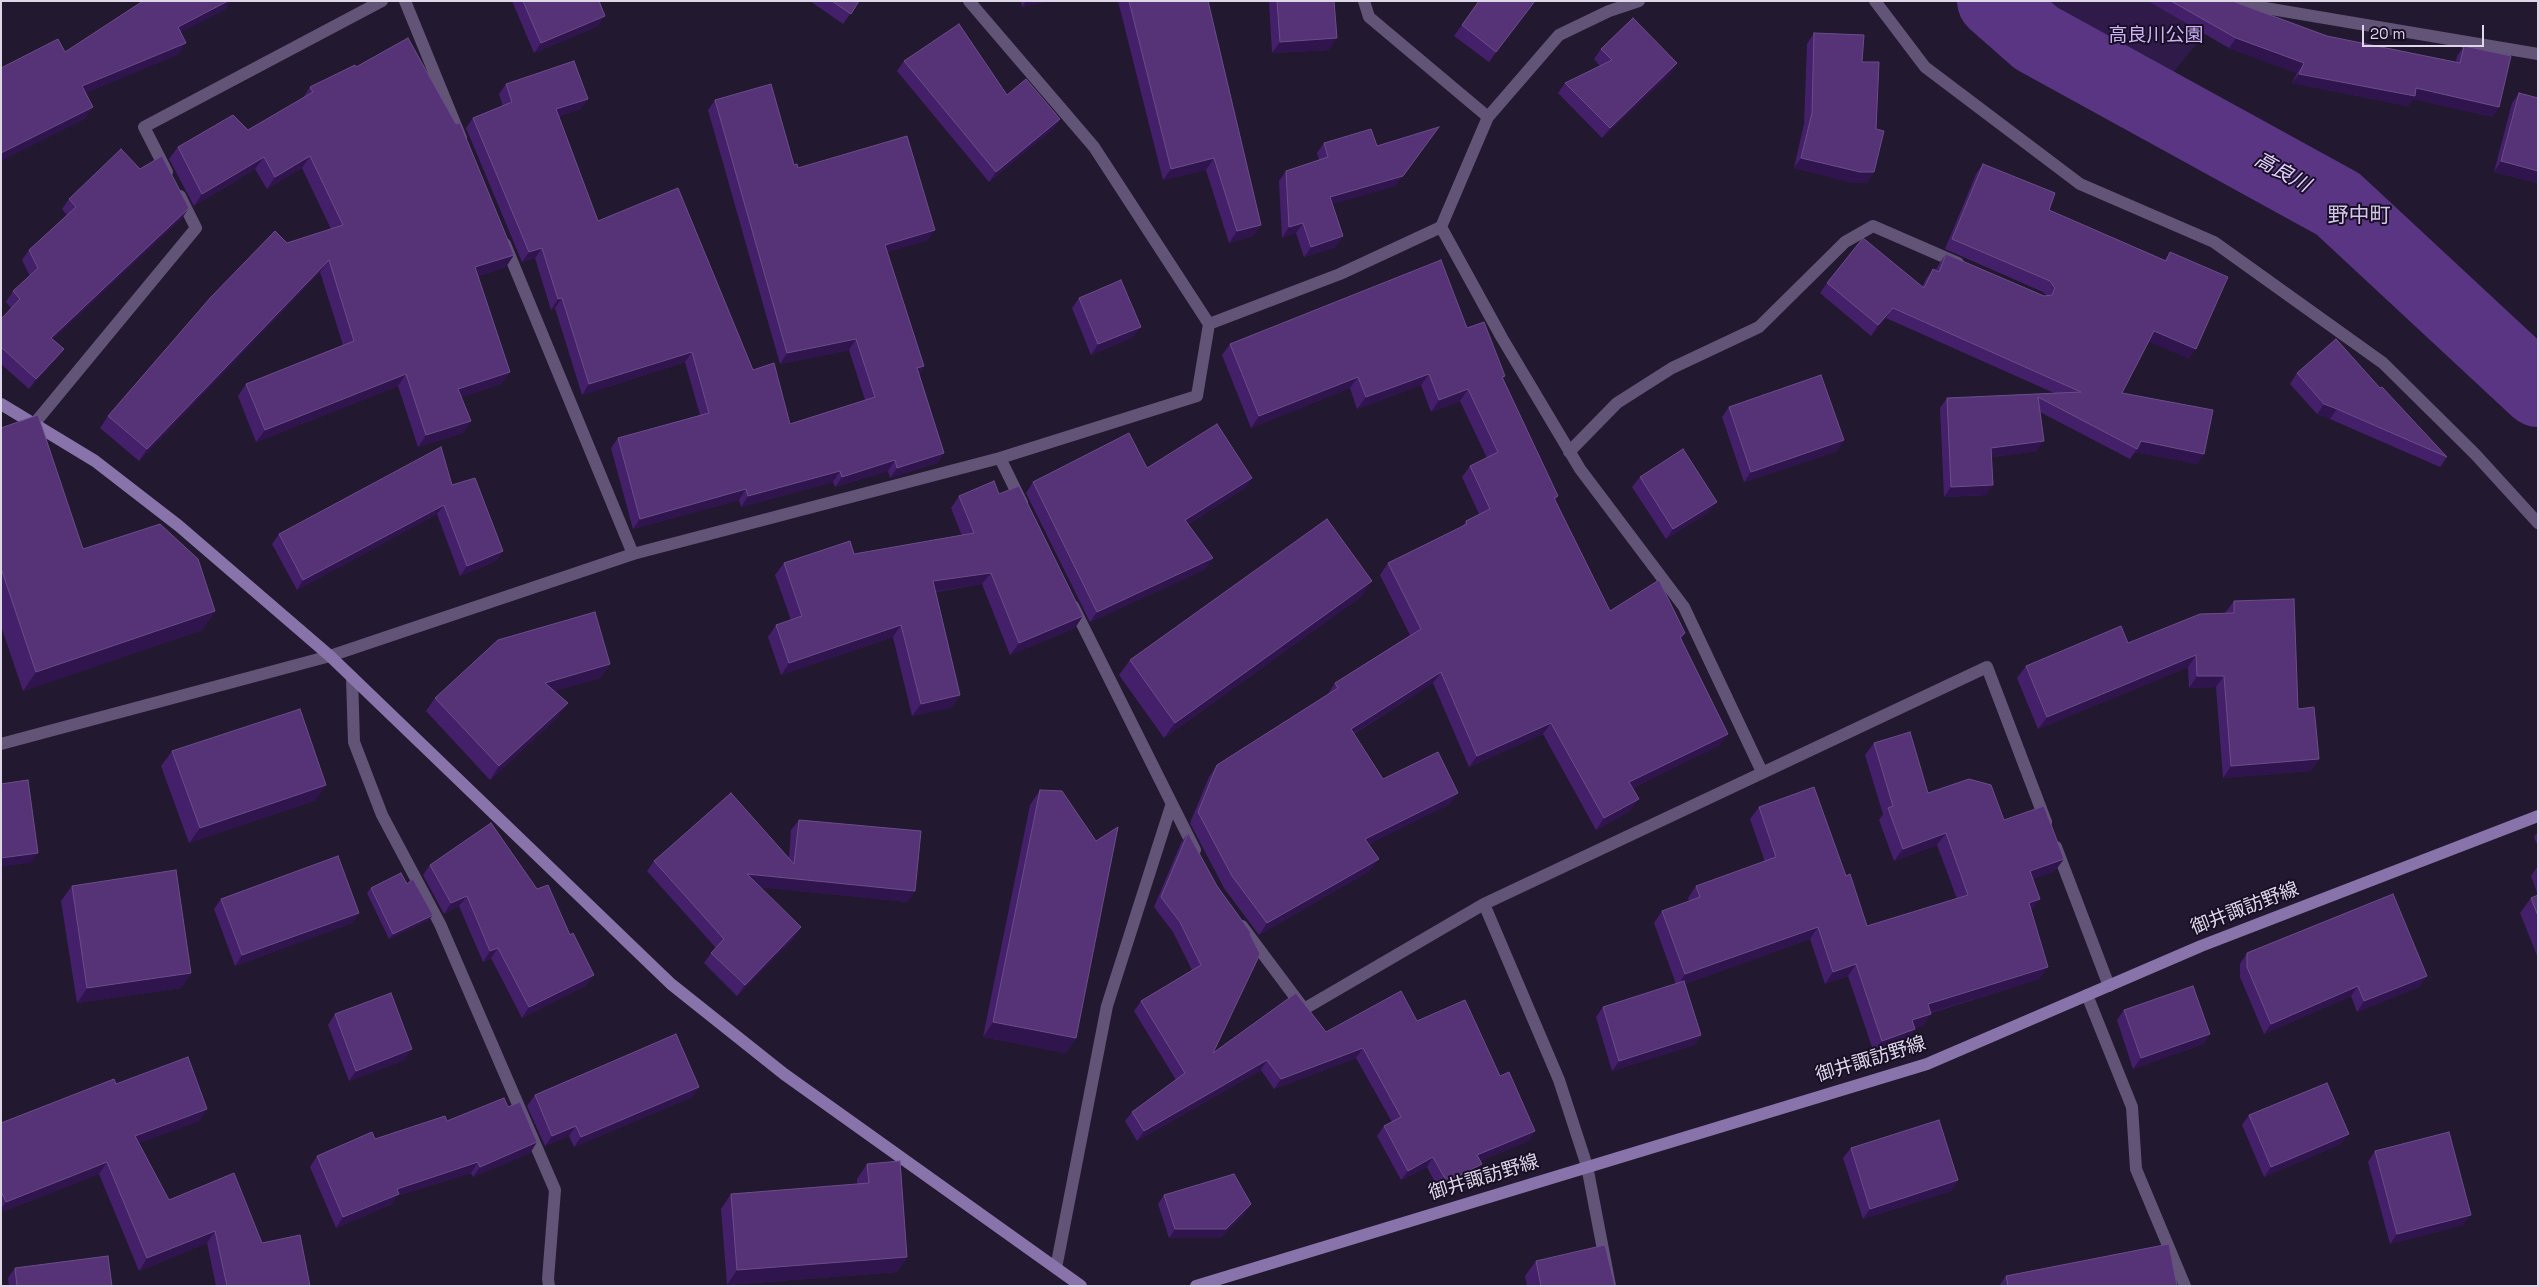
<!DOCTYPE html>
<html>
<head>
<meta charset="utf-8">
<style>
  body { margin:0 }
  #map { position:relative; width:2539px; height:1287px; overflow:hidden; background:#221830; font-family:"Space Grotesk",sans-serif }
  canvas { display:block }
  .frame { position:absolute; inset:0; border:2px solid #ddd7e8; pointer-events:none }
  .scale { position:absolute; left:2362px; top:25px; width:122px; height:22px; box-sizing:border-box; border:2px solid #ddd7e8; border-top:0; padding-left:6px; font-size:15px; line-height:18px; white-space:nowrap; color:#ddd7e8; -webkit-text-stroke:4px #190f26; paint-order:stroke }
</style>
</head>
<body>
<div id="map">
<canvas width="2539" height="1287"></canvas>
<div class="frame"></div>
<div class="scale">20 m</div>
</div>
<script>
const c = document.querySelector('canvas').getContext('2d');
c.lineJoin = 'round';
function fill(path, color) {
  c.fillStyle = color;
  c.fill(path, 'evenodd');
}
function poly(rows) {
  const path = new Path2D();
  for (const r of rows) {
    path.moveTo(r[0], r[1]);
    for (let i = 2; i < r.length; i += 2) path.lineTo(r[i], r[i + 1]);
  }
  return path;
}
function stroke(path, color, width, dash) {
  c.strokeStyle = color;
  c.lineWidth = width;
  c.lineCap = dash ? 'butt' : 'round';
  c.setLineDash(dash || []);
  c.stroke(path);
}
function write(font, color, halo, rows, align = 'center') {
  c.font = font + ' "Space Grotesk","Noto Sans JP",sans-serif';
  c.lineWidth = 4;
  c.setLineDash([]);
  c.textBaseline = 'middle';
  c.strokeStyle = halo;
  c.fillStyle = color;
  for (const [text, x, y, turn = 0] of rows) {
    c.save();
    c.translate(x, y);
    c.rotate((+turn || 0) * Math.PI / 180);
    c.textAlign = isNaN(turn) ? turn : align;
    if (halo) c.strokeText(text, 0, 0);
    c.fillText(text, 0, 0);
    c.restore();
  }
}
fill(poly([
  [2044,1,2231,1,2164,84]
]), '#301a49');
stroke(poly([
  [1994,1,2036,38,2338,204,2538,390]
]), '#593584', 74);
stroke(poly([
  [405,1,461,138],
  [1875,1,1925,67,2080,184,2214,242,2383,363,2475,454,2538,523],
  [1488,117,1559,35,1609,11,1639,1],
  [505,244,633,554],
  [2087,995,2132,1107,2136,1169,2185,1286]
]), '#625477', 12);
stroke(poly([
  [1364,1,1369,17,1488,117,1441,227,1502,338,1580,469,1684,607,1762,772],
  [2230,2,2538,54],
  [167,172,144,127,382,1],
  [1209,324,1340,274,1441,227],
  [34,424,196,228,180,196],
  [1569,452,1617,403,1672,368,1759,327,1845,242,1873,226,1958,263],
  [1000,458,1022,503],
  [1073,606,1195,850],
  [352,677,354,742,382,815,440,924,555,1190,548,1279,549,1286],
  [1,744,330,656,633,554,1000,458,1197,396,1209,324,1094,147,969,1],
  [2056,847,2109,986],
  [1484,904,1559,1080,1587,1166,1610,1286],
  [1242,926,1304,1009,1484,904,1987,667,2046,822],
  [1056,1268,1107,1006,1171,806]
]), '#625477', 12);
stroke(poly([
  [1,404,95,461,179,526,330,656,671,984,784,1074,1081,1286],
  [1196,1286,1927,1064,2201,946,2538,816]
]), '#8973ab', 12);
fill(poly([
  [512,1,599,1,598,26,534,53],
  [810,1,859,1,843,24],
  [1021,1,1049,1,1022,7],
  [1118,1,1208,1,1261,225,1253,236,1229,243,1206,170,1163,180],
  [1269,1,1334,1,1329,50,1272,53],
  [1479,1,1535,1,1489,62,1454,36],
  [2148,1,2232,1,2327,36,2456,62,2457,56,2464,46,2493,117,2413,99,2408,106,2292,83,2297,73,2229,48],
  [1814,33,1862,62,1867,183,1853,183,1794,168,1804,124,1807,44],
  [1601,49,1677,63,1670,74,1602,138,1558,93,1565,83,1600,66,1594,59],
  [904,61,1007,95,1060,119,1053,129,989,182,897,71],
  [506,84,588,99,580,109,559,116,598,221,753,370,790,424,865,400,849,350,780,364,708,110,715,100,798,168,928,240,887,252,924,366,919,374,944,453,937,463,890,478,888,471,835,487,833,482,741,507,739,500,633,529,611,448,618,438,700,415,685,362,582,395,555,308,551,310,535,258,522,262,466,128,473,118,503,106,499,94],
  [310,87,506,267,478,276,510,372,501,384,461,397,471,421,463,433,418,447,398,386,256,442,238,396,246,384,343,345,320,272,139,461,100,428,108,416,287,243,331,229,302,168,267,189,255,169,194,206,169,159,178,147,248,130,303,98],
  [2519,93,2538,183,2494,172,2512,103],
  [1439,127,1395,186,1332,204,1336,247,1304,257,1296,233,1282,238,1279,181,1286,171,1319,160,1317,153,1324,143,1377,146],
  [1983,164,2049,210,2165,260,2170,252,2189,359,2149,341,2122,393,2204,454,2197,464,2135,452,2130,459,2040,412,2037,451,1992,457,1986,495,1944,497,1940,408,1947,398,2054,393,1886,318,1871,336,1820,293,1827,283,1922,287,1926,279,1933,269,1936,270,1939,264,1946,254,2044,296,2047,296,2043,292,1945,249,1976,174],
  [69,199,182,218,53,339,64,349,56,359,29,389,1,364,1,319,11,308,6,302,13,291,30,276,22,260,29,250,67,215,62,209],
  [1079,298,1133,337,1091,355,1072,308],
  [1467,328,1505,376,1503,378,1558,496,1555,501,1610,611,1685,633,1681,639,1720,745,1633,788,1630,811,1596,830,1543,734,1469,767,1433,683,1354,734,1383,779,1450,804,1369,844,1371,870,1259,935,1224,888,1190,823,1209,777,1217,765,1328,694,1335,683,1410,635,1380,575,1388,563,1462,527,1466,521,1479,514,1462,477,1470,466,1487,458,1460,401,1431,412,1421,385,1357,409,1350,388,1251,428,1222,355,1230,344],
  [2297,373,2380,388,2447,457,2440,467,2330,419,2317,414,2290,384],
  [1729,407,1844,440,1837,451,1744,482,1722,417],
  [1,428,83,549,215,611,202,630,23,691,1,626],
  [1147,468,1252,478,1245,488,1188,524,1206,569,1090,622,1026,493,1033,482],
  [1640,477,1709,512,1666,539,1632,487],
  [452,485,503,551,496,561,460,576,437,514,297,590,272,544,279,534],
  [999,494,1075,628,1010,655,982,584,936,592,960,695,952,707,912,716,893,637,781,675,768,637,776,625,791,620,775,575,784,563,854,554,962,536,951,508,959,496],
  [1362,596,1164,738,1119,675,1130,660],
  [2234,601,2298,709,2319,759,2310,771,2223,778,2216,687,2189,688,2188,667,2038,729,2017,678,2026,666,2128,643,2225,613],
  [610,664,600,678,554,691,559,716,490,780,426,711,435,698],
  [1874,743,1928,793,2004,820,2055,871,2032,879,2031,911,2039,979,1931,1013,1923,1026,1915,1028,1907,1041,1874,1053,1848,976,1825,984,1810,939,1685,984,1701,1035,1694,1045,1612,1071,1596,1017,1603,1007,1676,984,1654,923,1662,911,1689,901,1688,898,1696,886,1765,862,1750,819,1759,807,1846,876,1867,926,1957,899,1937,845,1894,861,1879,820,1883,814,1865,755],
  [172,751,316,800,189,843,161,766],
  [1040,790,1076,1038,1066,1053,983,1037,1030,805],
  [799,820,908,902,759,887,801,927,794,938,737,996,704,963,711,953,716,948,647,871,654,861,789,858,791,830],
  [2538,831,2538,847,2534,837],
  [1188,833,1217,886,1251,933,1250,935,1213,1053,1326,1032,1417,1021,1500,1076,1535,1131,1528,1141,1480,1161,1475,1174,1440,1192,1427,1167,1401,1180,1377,1136,1384,1126,1392,1122,1356,1058,1274,1089,1261,1070,1137,1141,1125,1121,1132,1112,1176,1080,1134,1011,1141,1001,1192,970,1173,932,1154,907,1181,843],
  [430,865,587,985,522,1018,491,958,483,962,459,906,444,914,423,875],
  [2538,866,2538,958,2520,913,2531,898,2538,895,2531,876],
  [407,884,429,920,389,939,367,893,371,888],
  [72,886,191,973,181,988,77,1003,61,901],
  [221,899,359,913,352,923,235,966,214,909],
  [2247,953,2427,976,2419,987,2357,1012,2351,996,2264,1034,2240,977,2240,964],
  [2124,1010,2210,1034,2203,1044,2133,1069,2117,1020],
  [335,1014,405,1060,349,1081,328,1025],
  [116,1084,207,1109,199,1121,139,1143,169,1200,262,1243,310,1286,216,1286,207,1243,139,1271,99,1174,1,1212,1,1123],
  [699,1087,692,1097,574,1147,569,1136,545,1146,527,1106,535,1095],
  [508,1107,537,1142,530,1153,473,1177,471,1173,397,1196,392,1204,336,1228,310,1167,317,1156,375,1139],
  [2249,1115,2341,1144,2264,1177,2242,1125],
  [1851,1148,1958,1180,1951,1191,1863,1219,1843,1158],
  [2375,1151,2463,1225,2390,1244,2368,1162],
  [867,1164,907,1257,897,1272,727,1285,721,1209,731,1194,857,1184,857,1179],
  [1164,1195,1251,1204,1245,1213,1220,1238,1169,1238,1158,1204],
  [1536,1261,1615,1286,1527,1286,1525,1276],
  [15,1268,112,1286,9,1286,8,1278],
  [2006,1276,2177,1286,1999,1286]
]), '#45206a');
fill(poly([
  [225,1,231,1,225,10,170,38,178,27],
  [1026,1,1049,1,1022,7],
  [1535,1,1489,62,1496,52],
  [605,16,598,26,534,53,541,43],
  [1337,38,1329,50,1272,53,1280,42],
  [2236,38,2304,63,2297,73,2229,48],
  [186,43,178,55,74,98,82,86],
  [1677,63,1670,74,1602,138,1610,128],
  [2299,74,2416,88,2499,107,2493,117,2413,99,2408,106,2292,83],
  [588,99,580,109,549,119,556,109],
  [93,107,85,119,1,161,1,153],
  [1060,119,1053,129,989,182,996,172],
  [1439,127,1395,186,1323,207,1330,197],
  [310,156,302,168,267,189,275,177],
  [264,157,255,169,194,206,202,194],
  [1214,158,1206,170,1163,180,1171,169],
  [1801,158,1874,172,1867,183,1853,183,1794,168],
  [2501,161,2538,171,2538,183,2494,172],
  [189,208,182,218,44,348,51,338],
  [1303,223,1296,233,1282,238,1289,227],
  [1261,225,1253,236,1229,243,1237,231],
  [935,230,928,240,878,255,885,245],
  [1343,236,1336,247,1304,257,1311,247],
  [542,248,535,258,522,262,529,252],
  [514,255,506,267,467,279,475,267],
  [329,260,320,272,139,461,147,449],
  [562,298,555,308,551,310,558,299],
  [1893,308,1886,318,1871,336,1878,325],
  [1141,327,1133,337,1091,355,1098,344],
  [2154,331,2196,349,2189,359,2147,341],
  [856,339,849,350,780,364,787,353],
  [64,349,56,359,29,389,36,379],
  [692,352,685,362,582,395,589,384],
  [924,366,917,376,917,368],
  [510,372,501,384,450,401,458,389],
  [406,374,398,386,256,442,265,430],
  [1429,374,1421,385,1357,409,1366,397],
  [1358,377,1350,388,1251,428,1259,416],
  [1468,389,1460,401,1431,412,1439,400],
  [2324,404,2337,409,2330,419,2317,414],
  [471,421,463,433,418,447,426,435],
  [1844,440,1837,451,1744,482,1751,472],
  [2044,441,2037,451,1984,458,1991,448],
  [2141,441,2204,454,2197,464,2135,452],
  [944,453,937,463,890,478,897,468],
  [895,460,888,471,835,487,842,477],
  [840,471,833,482,741,507,748,496],
  [1252,478,1245,488,1178,530,1185,520],
  [1993,485,1986,495,1944,497,1951,487],
  [746,489,739,500,633,529,640,519],
  [1717,502,1709,512,1666,539,1673,529],
  [444,505,437,514,297,590,303,580],
  [503,551,496,561,460,576,467,566],
  [1213,558,1206,569,1090,622,1097,612],
  [991,573,982,584,925,593,933,581],
  [1372,581,1362,596,1164,738,1175,723],
  [215,611,202,630,23,691,36,672],
  [1083,616,1075,628,1010,655,1019,643],
  [901,625,893,637,781,675,789,663],
  [2196,655,2188,667,2038,729,2047,717],
  [610,664,600,678,536,696,545,683],
  [1441,672,1433,683,1342,741,1351,729],
  [2197,676,2224,676,2216,687,2189,688],
  [960,695,952,707,912,716,921,704],
  [568,703,559,716,490,780,499,766],
  [1551,723,1543,734,1469,767,1477,756],
  [1728,734,1720,745,1621,794,1629,782],
  [2319,759,2310,771,2223,778,2231,766],
  [326,785,316,800,189,843,200,828],
  [1458,793,1450,804,1357,850,1365,839],
  [1639,799,1630,811,1596,830,1604,818],
  [1946,833,1937,845,1894,861,1903,849],
  [38,853,31,863,1,867,1,858],
  [1379,859,1371,870,1259,935,1267,923],
  [2064,859,2055,871,2021,883,2030,871],
  [747,874,915,891,908,902,739,885],
  [467,896,459,906,444,914,451,903],
  [2040,899,2031,911,2029,903],
  [359,913,352,923,235,966,242,955],
  [433,915,429,920,389,939,393,934],
  [801,927,794,938,737,996,745,985],
  [1818,927,1810,939,1677,987,1685,974],
  [498,948,491,958,483,962,490,951],
  [1856,964,1848,976,1825,984,1833,972],
  [2048,967,2039,979,1919,1016,1928,1004],
  [191,973,181,988,77,1003,87,988],
  [594,975,587,985,522,1018,529,1007],
  [2427,976,2419,987,2357,1012,2364,1001],
  [2358,986,2351,996,2264,1034,2271,1024],
  [1931,1014,1923,1026,1904,1032,1912,1020],
  [993,1022,1076,1038,1066,1053,983,1037],
  [1915,1029,1907,1041,1874,1053,1882,1041],
  [2210,1034,2203,1044,2133,1069,2141,1058],
  [1701,1035,1694,1045,1612,1071,1619,1061],
  [1363,1048,1356,1058,1274,1089,1281,1079],
  [412,1049,405,1060,349,1081,356,1071],
  [1267,1060,1261,1070,1137,1141,1144,1131],
  [699,1087,692,1097,574,1147,581,1137],
  [207,1109,199,1121,126,1148,135,1136],
  [576,1126,569,1136,545,1146,552,1136],
  [1535,1131,1528,1141,1470,1165,1477,1155],
  [2349,1134,2341,1144,2264,1177,2271,1167],
  [537,1142,530,1153,473,1177,480,1167],
  [1433,1157,1427,1167,1401,1180,1408,1171],
  [107,1162,99,1174,1,1212,1,1208,6,1202],
  [478,1162,471,1173,397,1196,392,1204,336,1228,343,1217,397,1189],
  [1482,1164,1475,1174,1440,1192,1447,1182],
  [1958,1180,1951,1191,1863,1219,1870,1209],
  [1251,1204,1245,1213,1220,1238,1169,1238,1175,1229],
  [2471,1215,2463,1225,2390,1244,2397,1234],
  [215,1231,207,1243,139,1271,147,1258],
  [907,1257,897,1272,727,1285,737,1270]
]), '#30144d');
const building = poly([
  [143,1,228,1,178,27,186,43,82,86,93,107,1,153,1,68,58,39,65,52,143,1],
  [523,1,599,1,605,16,541,43,523,1],
  [832,1,859,1,851,14,832,1],
  [1129,1,1208,1,1261,225,1237,231,1214,158,1171,169,1129,1],
  [1277,1,1334,1,1337,38,1280,42,1277,1],
  [1479,1,1535,1,1496,52,1462,25,1479,1],
  [2171,1,2232,1,2327,36,2460,63,2464,46,2511,56,2499,107,2416,88,2415,96,2299,74,2304,63,2236,38,2171,1],
  [1633,18,1677,63,1610,128,1565,83,1612,60,1601,49,1633,18],
  [959,24,1007,95,1026,79,1060,119,996,172,904,61,959,24],
  [1814,33,1864,35,1862,62,1879,62,1876,129,1884,131,1874,172,1860,172,1801,158,1812,113,1814,33],
  [408,38,456,124,460,123,514,255,475,267,510,372,458,389,471,421,426,435,406,374,265,430,246,384,354,341,329,260,147,449,108,416,211,297,275,231,287,243,343,225,310,156,275,177,264,157,202,194,178,147,233,115,248,130,313,92,310,87,355,65,356,67,408,38],
  [574,61,588,99,556,109,598,221,678,188,753,370,774,363,790,424,875,397,856,339,787,353,715,100,771,84,794,165,797,164,798,168,907,136,935,230,885,245,924,366,917,368,944,453,897,468,895,460,842,477,840,471,748,496,746,489,640,519,618,438,709,413,692,352,589,384,562,298,558,299,542,248,529,252,473,118,512,102,506,84,574,61],
  [2519,93,2538,98,2538,171,2501,161,2519,93],
  [1439,127,1403,176,1330,197,1343,236,1311,247,1303,223,1289,227,1286,171,1328,157,1324,143,1371,129,1377,146,1439,127],
  [121,149,140,169,162,156,189,208,51,338,64,349,36,379,1,347,1,319,20,299,13,291,38,268,29,250,76,207,69,199,121,149],
  [1983,164,2055,193,2049,210,2166,261,2170,252,2228,277,2196,349,2154,331,2122,393,2213,410,2204,454,2141,441,2137,449,2038,397,2044,441,1991,448,1993,485,1951,487,1947,398,2081,392,1893,308,1878,325,1827,283,1863,238,1924,288,1933,269,1939,272,1946,254,2044,296,2052,295,2055,288,2050,281,1952,239,1983,164],
  [1441,260,1467,328,1484,322,1505,376,1502,377,1558,496,1554,498,1610,611,1659,580,1685,633,1680,637,1728,734,1629,782,1639,799,1604,818,1551,723,1477,756,1441,672,1351,729,1383,779,1438,752,1458,793,1365,839,1379,859,1267,923,1232,876,1198,812,1217,765,1338,688,1335,683,1421,629,1388,563,1467,524,1466,521,1490,509,1470,466,1498,452,1468,389,1439,400,1429,374,1366,397,1358,377,1259,416,1230,344,1441,260],
  [1121,280,1141,327,1098,344,1079,298,1121,280],
  [2336,339,2380,388,2382,387,2447,457,2337,409,2324,404,2297,373,2336,339],
  [1821,375,1844,440,1751,472,1729,407,1821,375],
  [38,415,83,549,160,524,198,559,215,611,36,672,1,568,1,428,38,415],
  [1217,424,1252,478,1185,520,1213,558,1097,612,1033,482,1129,433,1147,468,1217,424],
  [441,447,452,485,475,478,503,551,467,566,444,505,303,580,279,534,441,447],
  [1683,449,1717,502,1673,529,1640,477,1683,449],
  [994,481,999,494,1019,486,1083,616,1019,643,991,573,933,581,960,695,921,704,901,625,789,663,776,625,802,616,784,563,850,541,854,554,974,533,959,496,994,481],
  [1327,519,1372,581,1175,723,1130,660,1327,519],
  [2294,599,2298,709,2314,707,2319,759,2231,766,2224,676,2197,676,2196,655,2047,717,2026,666,2121,626,2128,643,2200,614,2234,613,2234,601,2294,599],
  [595,612,610,664,545,683,568,703,499,766,435,698,498,640,595,612],
  [300,709,326,785,200,828,172,751,300,709],
  [1910,732,1928,793,1969,779,1991,785,2004,820,2044,806,2064,859,2030,871,2040,899,2029,903,2048,967,1928,1004,1931,1014,1912,1020,1915,1029,1882,1041,1856,964,1833,972,1818,927,1685,974,1662,911,1700,897,1696,886,1776,857,1759,807,1814,787,1846,876,1850,874,1867,926,1968,895,1946,833,1903,849,1888,808,1893,806,1874,743,1910,732],
  [28,780,38,853,1,858,1,784,28,780],
  [1040,790,1062,791,1096,841,1118,827,1076,1038,993,1022,1040,790],
  [731,793,794,864,799,820,921,831,915,891,747,874,801,927,745,985,711,953,724,939,654,861,731,793],
  [491,823,537,889,548,885,570,935,573,933,594,975,529,1007,498,948,490,951,467,896,451,903,430,865,491,823],
  [1188,833,1217,886,1251,933,1250,934,1260,954,1213,1053,1296,993,1326,1032,1401,991,1417,1021,1465,1000,1500,1076,1509,1072,1535,1131,1477,1155,1482,1164,1447,1182,1433,1157,1408,1171,1384,1126,1401,1117,1363,1048,1281,1079,1267,1060,1144,1131,1132,1112,1185,1073,1141,1001,1201,965,1180,922,1161,897,1188,833],
  [338,856,359,913,242,955,221,899,338,856],
  [176,870,191,973,87,988,72,886,176,870],
  [401,873,407,884,413,879,433,915,393,934,371,888,401,873],
  [2393,894,2427,976,2364,1001,2358,986,2271,1024,2247,967,2247,953,2393,894],
  [2538,895,2538,916,2531,898,2538,895],
  [1684,981,1701,1035,1619,1061,1603,1007,1684,981],
  [2193,986,2210,1034,2141,1058,2124,1010,2193,986],
  [391,993,412,1049,356,1071,335,1014,391,993],
  [676,1034,699,1087,581,1137,576,1126,552,1136,535,1095,676,1034],
  [188,1057,207,1109,135,1136,169,1200,234,1173,262,1243,300,1235,310,1286,227,1286,215,1231,147,1258,107,1162,6,1202,1,1191,1,1123,114,1079,116,1084,188,1057],
  [2327,1083,2349,1134,2271,1167,2249,1115,2327,1083],
  [504,1098,508,1107,520,1102,537,1142,480,1167,478,1162,397,1189,399,1194,343,1217,317,1156,372,1132,375,1139,445,1116,447,1121,504,1098],
  [1939,1120,1958,1180,1870,1209,1851,1148,1939,1120],
  [2449,1132,2471,1215,2397,1234,2375,1151,2449,1132],
  [900,1161,907,1257,737,1270,731,1194,869,1183,867,1164,900,1161],
  [1234,1174,1251,1204,1226,1229,1175,1229,1164,1195,1234,1174],
  [2169,1244,2177,1286,2008,1286,2006,1276,2169,1244],
  [1605,1245,1615,1286,1541,1286,1536,1261,1605,1245],
  [108,1256,112,1286,17,1286,15,1268,108,1256]
]);
fill(building, '#563377');
stroke(building, '#6b4d89', 1);
write('19px', '#cdb3f5', '#190f26', [
  ["高良川公園",2156,36]
]);
write('19px', '#ddd7e8', '#190f26', [
  ["御井諏訪野線",2245,909,-21],
  ["御井諏訪野線",1871,1060,-17],
  ["御井諏訪野線",1484,1178,-17]
]);
write('italic 20px', '#e0cffc', '#190f26', [
  ["高良川",2282,173,29]
]);
write('21px', '#d3c7e8', '#190f26', [
  ["野中町",2359,216]
]);
</script>
</body>
</html>
